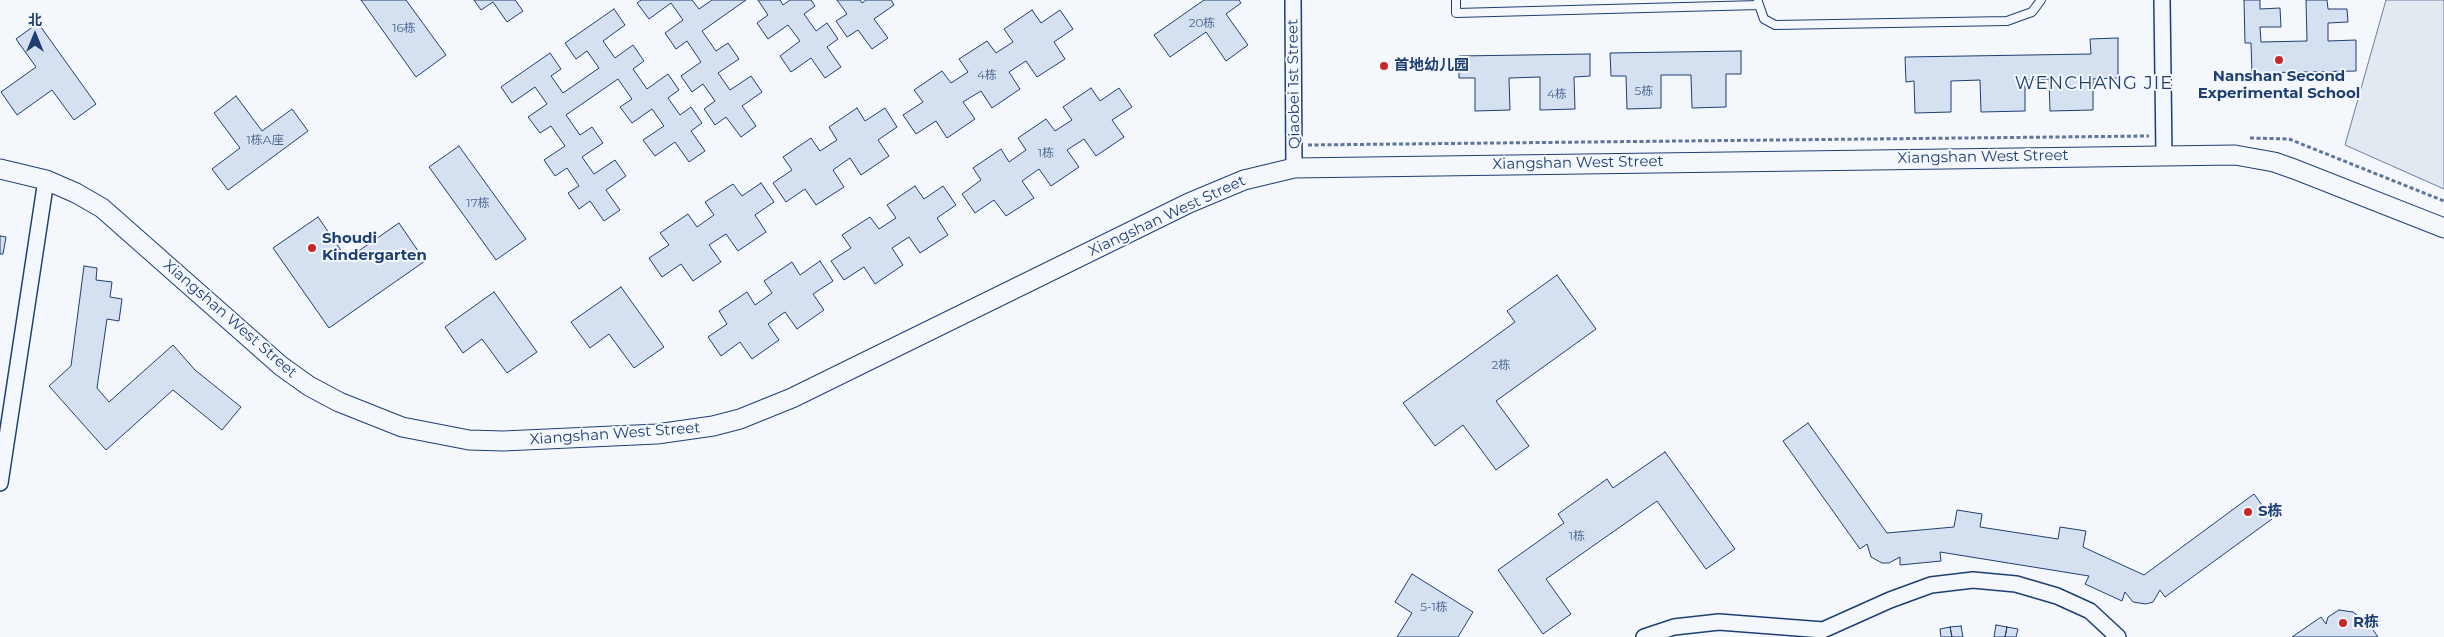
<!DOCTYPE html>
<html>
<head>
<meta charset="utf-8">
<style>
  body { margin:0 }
  #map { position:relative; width:2444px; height:637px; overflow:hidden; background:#f4f7fb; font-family:Montserrat,"Noto Sans SC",sans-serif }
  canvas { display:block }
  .north { position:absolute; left:10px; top:10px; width:50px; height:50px; -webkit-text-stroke:4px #f4f7fb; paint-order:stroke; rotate:0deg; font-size:14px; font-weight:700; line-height:20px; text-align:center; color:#1d3f73 }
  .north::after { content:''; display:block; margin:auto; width:18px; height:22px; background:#1d3f73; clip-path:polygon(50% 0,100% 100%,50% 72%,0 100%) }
</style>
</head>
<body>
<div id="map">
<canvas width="2444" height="637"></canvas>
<div class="north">北</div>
</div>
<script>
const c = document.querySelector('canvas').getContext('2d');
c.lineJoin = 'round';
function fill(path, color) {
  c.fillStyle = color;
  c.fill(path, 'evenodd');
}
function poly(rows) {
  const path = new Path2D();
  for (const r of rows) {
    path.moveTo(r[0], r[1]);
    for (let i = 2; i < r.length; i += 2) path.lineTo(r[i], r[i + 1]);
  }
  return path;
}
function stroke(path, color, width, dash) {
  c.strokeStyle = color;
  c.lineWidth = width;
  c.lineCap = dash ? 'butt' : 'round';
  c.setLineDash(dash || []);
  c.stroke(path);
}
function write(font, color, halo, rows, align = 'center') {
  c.font = font + ' Montserrat,"Noto Sans SC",sans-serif';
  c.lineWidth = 4;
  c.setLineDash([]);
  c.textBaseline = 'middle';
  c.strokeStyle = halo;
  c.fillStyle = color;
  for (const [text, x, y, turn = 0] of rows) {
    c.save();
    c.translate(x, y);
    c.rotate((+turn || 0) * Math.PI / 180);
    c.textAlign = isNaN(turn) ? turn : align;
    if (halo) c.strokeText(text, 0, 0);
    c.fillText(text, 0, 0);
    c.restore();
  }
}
const green = poly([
  [2386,0,2444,0,2444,189,2345,145,2386,0]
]);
fill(green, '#e3e9f0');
stroke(green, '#687fa3', 1);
const building = poly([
  [361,0,406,0,446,55,416,77,361,0],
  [474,0,515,0,523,11,507,22,493,2,481,10,474,0],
  [641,0,692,0,699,9,712,0,746,0,702,31,716,51,728,43,739,59,718,73,730,90,751,76,762,92,742,106,756,126,741,137,726,117,715,125,704,109,715,101,703,84,692,92,681,76,701,62,687,41,676,49,665,33,683,20,671,3,649,19,637,3,641,0],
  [758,0,780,0,783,5,790,0,811,0,815,6,804,14,816,31,827,23,838,39,827,47,841,67,825,78,811,58,791,72,780,56,800,41,788,25,768,39,757,23,768,15,758,0],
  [837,0,860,0,862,3,866,0,891,0,894,5,874,19,888,38,872,49,858,30,847,37,836,21,847,14,837,0],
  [1204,0,1239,0,1241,3,1226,14,1248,45,1226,61,1206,32,1170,57,1154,35,1204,0],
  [2244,0,2260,0,2260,9,2280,8,2281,27,2260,27,2261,42,2307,41,2306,0,2327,0,2328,9,2347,9,2348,22,2328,23,2328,41,2356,40,2356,71,2252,73,2251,43,2245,43,2244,0],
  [614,9,625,25,603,41,615,58,633,45,644,61,633,69,647,89,668,74,679,90,668,98,680,115,691,107,702,123,691,131,705,151,689,162,675,142,655,156,643,140,664,126,652,109,632,123,620,107,632,99,618,79,566,115,580,135,592,127,603,143,582,157,594,174,615,160,626,176,606,190,620,210,604,221,590,201,579,209,568,193,579,186,567,168,555,176,544,160,565,146,551,126,540,133,528,117,547,104,535,87,512,103,501,87,550,53,561,69,551,76,563,93,599,68,587,51,576,59,565,43,614,9],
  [1032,10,1041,23,1060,10,1073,29,1054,42,1065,59,1037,77,1026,61,1009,72,1020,89,992,108,981,91,963,102,975,119,947,138,936,121,916,134,903,115,923,102,914,90,942,71,951,83,968,72,959,59,987,41,996,53,1013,42,1004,29,1032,10],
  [38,23,96,104,74,120,52,90,17,115,1,92,36,67,16,39,38,23],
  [2118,38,2118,78,2093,79,2093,110,2050,111,2049,79,2025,80,2025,111,1981,112,1980,80,1951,81,1951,112,1915,113,1914,81,1906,82,1905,57,2091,54,2090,39,2118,38],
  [1741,51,1741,74,1726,74,1726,107,1692,108,1691,75,1661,75,1661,108,1627,109,1626,76,1611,76,1610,53,1741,51],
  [1590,54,1590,76,1574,77,1575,109,1540,110,1540,77,1509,78,1510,110,1475,111,1475,78,1459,78,1459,56,1590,54],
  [1091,88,1100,101,1119,88,1132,107,1112,120,1124,137,1096,156,1084,139,1067,150,1079,167,1051,186,1039,169,1022,181,1034,198,1006,216,994,200,975,213,962,194,981,180,973,168,1001,149,1009,162,1026,150,1018,138,1046,119,1055,131,1072,120,1063,107,1091,88],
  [236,96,262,131,292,109,308,131,228,190,212,169,240,148,214,113,236,96],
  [857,108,865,121,885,108,897,127,878,140,889,156,861,175,850,158,833,170,844,187,816,205,805,189,786,202,773,183,792,170,783,157,811,138,820,151,837,140,829,127,857,108],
  [459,146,526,239,496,260,429,167,459,146],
  [761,183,774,202,755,215,766,232,738,251,726,234,709,245,721,262,693,281,681,264,662,277,649,258,669,245,660,233,688,214,697,227,714,215,705,202,733,184,742,196,761,183],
  [915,186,924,199,943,186,956,205,937,218,948,235,920,253,909,237,892,248,903,265,875,284,864,267,844,280,831,261,851,248,842,235,870,217,879,229,896,218,887,205,915,186],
  [318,217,347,259,399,223,425,261,329,328,273,248,318,217],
  [0,236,6,237,3,254,0,254,0,236],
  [820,261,833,281,813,294,824,310,797,329,785,312,768,324,779,340,752,359,740,342,721,356,708,337,727,324,719,311,747,292,755,305,772,293,764,281,792,262,800,275,820,261],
  [84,266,97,268,96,280,112,282,110,297,122,299,119,321,107,319,97,388,109,402,173,345,195,370,241,407,222,430,173,390,106,450,49,386,71,366,84,266],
  [1557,275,1596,329,1496,401,1529,446,1496,470,1463,425,1435,446,1403,403,1515,322,1507,311,1557,275],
  [621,287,664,347,634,368,609,334,590,348,571,322,621,287],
  [494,292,537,352,507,373,482,339,463,353,445,327,494,292],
  [1808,423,1887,533,1954,527,1957,510,1982,514,1980,527,2058,539,2060,527,2086,531,2083,547,2144,575,2254,494,2272,519,2165,597,2160,590,2153,602,2146,604,2133,602,2125,592,2122,601,2085,584,2089,576,1940,552,1941,561,1900,565,1900,557,1889,563,1882,563,1871,557,1867,544,1860,549,1783,441,1808,423],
  [1665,452,1735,549,1706,569,1657,501,1546,579,1571,614,1543,634,1498,570,1564,523,1558,514,1607,479,1613,488,1665,452],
  [1412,574,1473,612,1458,637,1397,637,1412,613,1395,602,1412,574],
  [2339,610,2353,612,2358,616,2362,629,2369,624,2378,637,2292,637,2321,617,2326,624,2328,617,2339,610],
  [1996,625,2007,627,2005,637,1994,637,1996,625],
  [1961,626,1963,637,1952,637,1950,627,1961,626],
  [1950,627,1952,637,1941,637,1940,629,1950,627],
  [2007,627,2018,629,2016,637,2005,637,2007,627]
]);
fill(building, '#d5e0f0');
stroke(building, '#1d3f73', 1);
const service = poly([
  [1456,0,1456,13,1759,5],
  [1758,2,1764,19,1775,25,2007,21,2032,12,2041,0]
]);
const minor = poly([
  [1293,0,1294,168],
  [2162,0,2164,155],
  [0,483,46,180],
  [1644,637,1674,627,1719,622,1823,630,1890,600,1931,585,1973,580,2016,584,2057,596,2090,611,2118,637]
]);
const tertiary = poly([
  [0,169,46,180,76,193,102,208,281,366,309,386,339,402,402,427,469,440,503,441,657,434,713,426,740,419,792,398,1189,203,1244,180,1294,168,2235,155,2274,162,2294,169,2444,228]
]);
stroke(service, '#1d3f73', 10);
stroke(minor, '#1d3f73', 18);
stroke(tertiary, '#1d3f73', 21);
stroke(poly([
  [2250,138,2289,139,2444,201],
  [1308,145,2149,136]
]), '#5e769c', 3, [4, 2.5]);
stroke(service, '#f4f7fb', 8);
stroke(minor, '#f4f7fb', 15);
stroke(tertiary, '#f4f7fb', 19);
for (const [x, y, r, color] of [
  [2279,60,5,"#c62828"],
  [1384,66,5,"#c62828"],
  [312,248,5,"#c62828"],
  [2248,512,5,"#c62828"],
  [2343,623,5,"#c62828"]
]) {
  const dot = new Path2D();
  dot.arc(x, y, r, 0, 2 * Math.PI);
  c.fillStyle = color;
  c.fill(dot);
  stroke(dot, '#f4f7fb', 2);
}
write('12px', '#4b6792', null, [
  ["20栋",1202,23],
  ["16栋",404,28],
  ["4栋",987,75],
  ["5栋",1644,91],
  ["4栋",1557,94],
  ["1栋A座",265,140],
  ["1栋",1046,153],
  ["17栋",478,203],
  ["2栋",1501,365],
  ["1栋",1577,536],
  ["5-1栋",1434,607]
]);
write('bold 15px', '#1d3f73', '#f4f7fb', [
  ["首地幼儿园",1394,66],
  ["Nanshan Second",2279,77,"center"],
  ["Experimental School",2279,94,"center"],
  ["Shoudi",322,239],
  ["Kindergarten",322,256],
  ["S栋",2258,512],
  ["R栋",2353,623]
], 'left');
write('15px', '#1d3f73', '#f4f7fb', [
  ["Qiaobei 1st Street",1294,84,-91],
  ["Xiangshan West Street",1983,157,-1],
  ["Xiangshan West Street",1578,163,-1],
  ["Xiangshan West Street",1167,216,-25],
  ["Xiangshan West Street",230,319,41],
  ["Xiangshan West Street",615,434,-4]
]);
c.letterSpacing = '1px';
write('18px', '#1d3f73', '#f4f7fb', [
  ["WENCHANG JIE",2094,84]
]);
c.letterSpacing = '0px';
</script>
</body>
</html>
